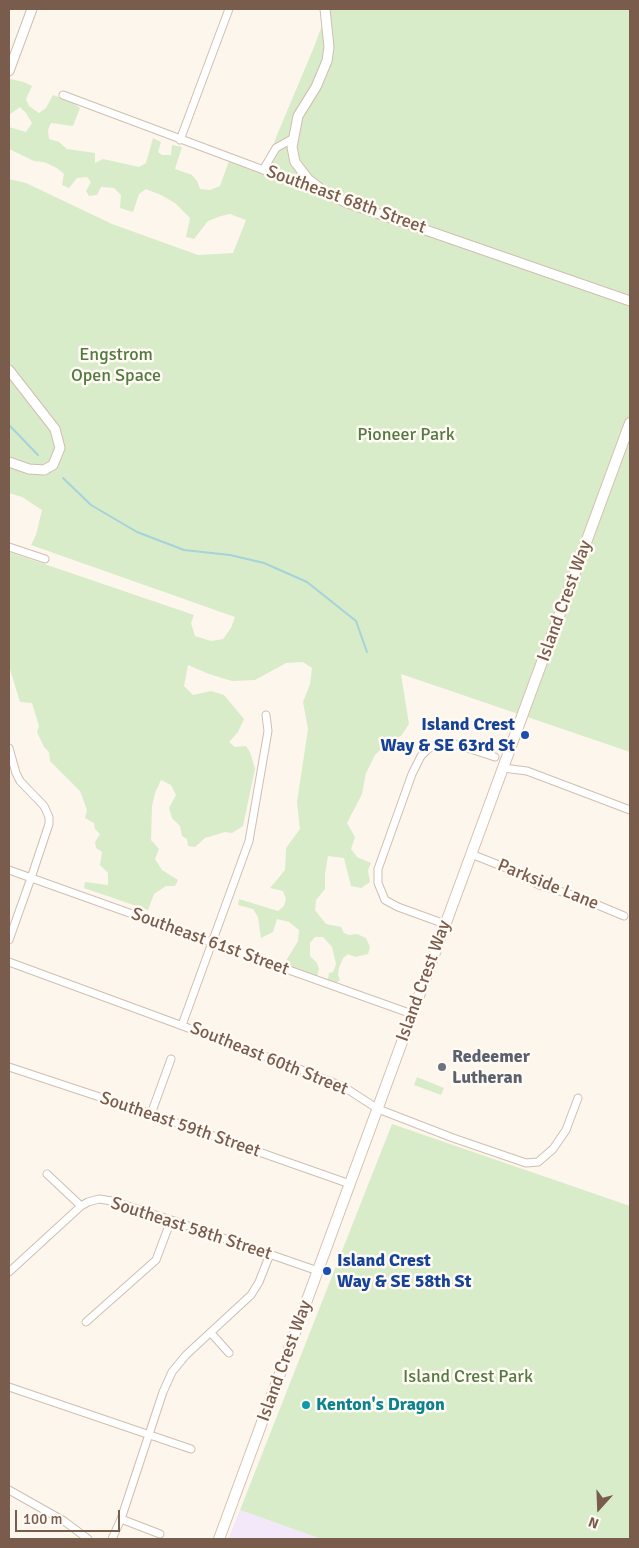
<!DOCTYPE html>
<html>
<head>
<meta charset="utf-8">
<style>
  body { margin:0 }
  #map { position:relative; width:639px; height:1548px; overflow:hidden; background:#fdf6ec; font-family:Signika,sans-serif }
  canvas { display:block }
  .frame { position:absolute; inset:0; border:10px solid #7a5c4d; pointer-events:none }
  .north { position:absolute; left:574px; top:1483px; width:50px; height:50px; -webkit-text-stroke:4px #fffaf3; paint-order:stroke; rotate:200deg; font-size:14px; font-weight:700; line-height:20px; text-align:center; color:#7a5c4d }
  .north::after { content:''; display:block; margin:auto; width:18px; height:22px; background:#7a5c4d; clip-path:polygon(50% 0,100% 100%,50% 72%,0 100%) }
  .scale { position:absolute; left:15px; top:1510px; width:105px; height:22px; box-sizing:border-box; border:2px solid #7a5c4d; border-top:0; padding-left:6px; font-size:15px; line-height:18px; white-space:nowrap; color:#7a5c4d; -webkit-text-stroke:4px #fffaf3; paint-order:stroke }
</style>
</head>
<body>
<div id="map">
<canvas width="639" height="1548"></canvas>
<div class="frame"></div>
<div class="north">N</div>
<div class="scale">100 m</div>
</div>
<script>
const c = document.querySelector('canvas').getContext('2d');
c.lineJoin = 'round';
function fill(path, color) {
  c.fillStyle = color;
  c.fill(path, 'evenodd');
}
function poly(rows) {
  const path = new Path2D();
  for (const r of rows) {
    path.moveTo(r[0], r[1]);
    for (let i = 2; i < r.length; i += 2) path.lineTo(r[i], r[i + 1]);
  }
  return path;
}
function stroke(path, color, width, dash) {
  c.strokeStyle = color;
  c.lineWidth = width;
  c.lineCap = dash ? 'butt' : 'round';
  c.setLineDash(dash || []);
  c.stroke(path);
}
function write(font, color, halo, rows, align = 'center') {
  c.font = font + ' Signika,sans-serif';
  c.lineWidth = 5;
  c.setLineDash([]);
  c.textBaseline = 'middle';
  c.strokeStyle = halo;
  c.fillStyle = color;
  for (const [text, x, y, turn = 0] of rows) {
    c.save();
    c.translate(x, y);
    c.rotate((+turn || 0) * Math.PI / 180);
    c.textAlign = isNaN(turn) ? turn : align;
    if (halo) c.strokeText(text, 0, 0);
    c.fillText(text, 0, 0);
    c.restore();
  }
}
fill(poly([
  [240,1510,321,1539,228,1539]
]), '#f3e8fa');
fill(poly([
  [328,9,630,9,630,752,401,674,409,724,401,736,389,742,375,755,366,773,362,794,347,823,355,837,351,849,357,857,371,863,368,870,370,882,361,888,351,886,344,858,328,856,325,874,325,889,316,900,315,910,326,924,341,927,344,933,349,935,357,934,366,938,370,947,368,954,355,957,348,954,343,958,339,968,338,975,340,980,336,983,328,980,329,973,333,972,336,964,332,947,323,937,315,937,310,943,310,956,317,963,319,969,317,976,284,964,298,941,299,930,289,922,277,919,273,932,261,938,258,917,253,909,238,905,239,899,278,911,284,906,286,899,283,891,270,888,285,870,286,848,300,829,297,802,308,729,303,702,310,684,312,668,303,662,286,663,255,680,232,681,209,674,188,665,184,686,193,695,211,691,224,695,244,719,238,732,229,742,235,747,246,746,250,752,255,769,243,826,232,833,225,832,205,838,195,847,188,846,187,839,182,836,180,826,172,818,169,808,176,795,171,785,161,780,155,793,152,806,151,840,159,849,155,859,162,870,178,880,175,886,166,886,154,894,148,910,84,888,85,882,108,885,108,873,100,865,102,852,96,848,95,842,100,834,95,829,94,823,85,818,87,810,80,791,50,761,49,752,44,747,37,732,39,726,32,703,20,702,9,666,9,552,194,615,191,623,195,636,211,641,223,639,231,628,235,617,31,545,36,535,42,510,22,497,9,493,9,179,26,183,112,224,198,255,233,253,246,220,230,214,221,216,208,221,194,239,186,237,190,218,175,203,161,195,146,189,139,194,133,212,120,208,121,195,114,188,101,187,97,195,89,196,86,191,91,182,87,177,77,178,69,188,62,185,64,174,57,168,44,162,34,161,9,149,9,127,26,132,32,123,26,113,20,107,9,115,10,79,24,82,32,86,26,99,29,106,39,113,46,108,53,95,70,101,80,108,73,126,51,123,48,130,49,139,59,142,67,149,95,153,95,163,103,159,139,167,146,163,153,138,161,142,158,152,162,155,171,155,172,145,182,147,175,169,192,175,197,181,200,189,210,190,220,186,229,161,263,173,277,135,314,47],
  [417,1077,444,1088,441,1095,414,1085],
  [392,1124,630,1206,630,1539,321,1539,240,1510]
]), '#d8ecc9');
stroke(poly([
  [9,425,38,455],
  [63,478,91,505,137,532,184,550,230,555,264,563,307,582,356,621,367,652]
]), '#a5d3da', 2);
const minor = poly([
  [63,95,293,181,316,187],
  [180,140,229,9],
  [263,170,276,148,292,139],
  [9,547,45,559],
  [9,748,16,773,20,781,44,806,49,817,49,824,31,878,9,940],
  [503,768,527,771,630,810],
  [471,854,514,871,539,885,576,896,624,916],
  [9,870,412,1014],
  [445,924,398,907,385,900,378,883,378,869,412,774,421,756,428,749,436,745,449,742,495,757],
  [9,962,294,1067,344,1087,378,1109,453,1138,526,1163,538,1162,553,1149,566,1130,578,1098],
  [182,1025,249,841,268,731,266,715],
  [9,1067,151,1114,350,1184],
  [151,1114,171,1059],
  [47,1174,81,1206,88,1202,99,1199,112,1201,171,1220,318,1271],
  [9,1272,81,1206],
  [86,1322,156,1260,171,1220],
  [211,1333,229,1353],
  [9,1387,191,1449],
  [9,1490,64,1521,88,1539],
  [121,1519,160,1534],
  [112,1539,121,1519,163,1392,172,1372,186,1355,251,1295,259,1282,270,1254]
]);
const tertiary = poly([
  [325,9,329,47,327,61,316,87,298,116,292,147,295,162,308,179,326,193,345,202,630,301],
  [9,71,32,9],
  [9,370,55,429,60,448,53,465,44,470,29,469,9,462]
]);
const secondary = poly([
  [219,1539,630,423]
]);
stroke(minor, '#d1beb0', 9);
stroke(tertiary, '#d1beb0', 11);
stroke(secondary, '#d6c0b0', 12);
stroke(minor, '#fff', 7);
stroke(tertiary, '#fff', 9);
stroke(secondary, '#fff', 10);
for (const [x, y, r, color] of [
  [525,735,5,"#1a4fb4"],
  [442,1067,5,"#6b7280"],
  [327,1271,5,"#1a4fb4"],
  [306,1405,5,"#0f9aa8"]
]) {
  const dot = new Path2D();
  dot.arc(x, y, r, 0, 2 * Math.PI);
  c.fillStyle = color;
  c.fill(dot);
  stroke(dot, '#fffaf3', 2);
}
write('18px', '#7a5c4d', '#fffaf3', [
  ["Southeast 68th Street",346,200,20],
  ["Island Crest Way",565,601,-70],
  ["Parkside Lane",548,885,22],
  ["Southeast 61st Street",210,942,20],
  ["Island Crest Way",424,981,-70],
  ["Southeast 60th Street",269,1059,22],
  ["Southeast 59th Street",180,1125,19],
  ["Southeast 58th Street",191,1229,18],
  ["Island Crest Way",285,1361,-70]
]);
write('18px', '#537a41', '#fffaf3', [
  ["Engstrom",116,355],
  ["Open Space",116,376],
  ["Pioneer Park",406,435],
  ["Island Crest Park",468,1377]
]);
write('bold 18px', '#164399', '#fffaf3', [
  ["Island Crest",515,725],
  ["Way & SE 63rd St",515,746],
  ["Island Crest",337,1261,"left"],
  ["Way & SE 58th St",337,1282,"left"]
], 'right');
write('bold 18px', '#5b616d', '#fffaf3', [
  ["Redeemer",452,1057],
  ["Lutheran",452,1078]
], 'left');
write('bold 18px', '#0d838f', '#fffaf3', [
  ["Kenton's Dragon",316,1405]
], 'left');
</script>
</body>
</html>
